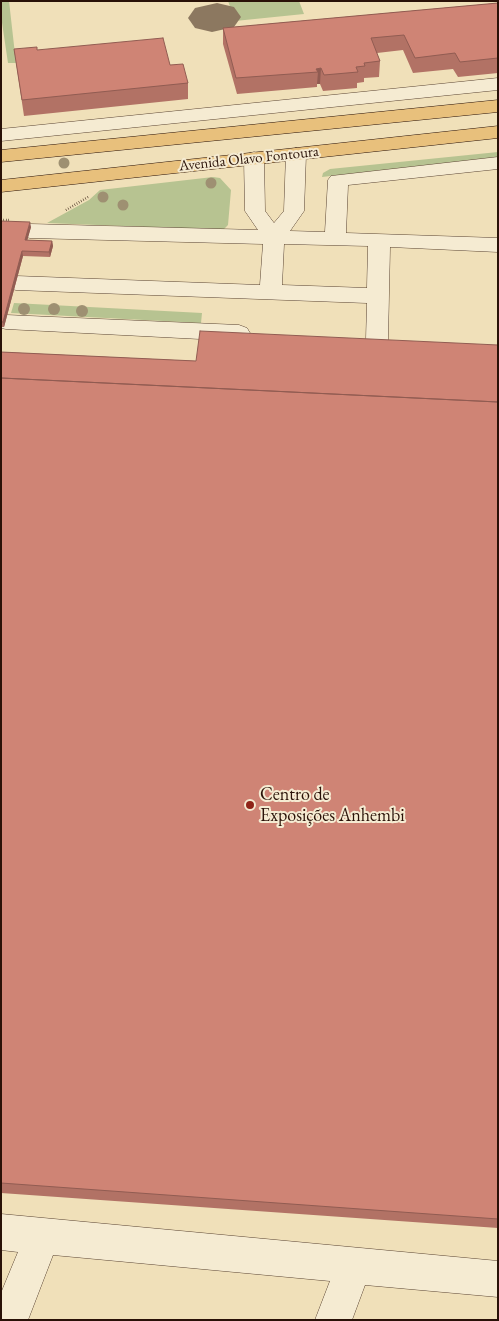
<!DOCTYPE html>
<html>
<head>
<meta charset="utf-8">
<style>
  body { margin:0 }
  #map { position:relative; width:499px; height:1321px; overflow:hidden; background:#f0e0b9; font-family:"EB Garamond",serif }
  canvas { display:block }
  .frame { position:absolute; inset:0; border:2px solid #291107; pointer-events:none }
</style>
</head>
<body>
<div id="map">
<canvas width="499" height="1321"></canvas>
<div class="frame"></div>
</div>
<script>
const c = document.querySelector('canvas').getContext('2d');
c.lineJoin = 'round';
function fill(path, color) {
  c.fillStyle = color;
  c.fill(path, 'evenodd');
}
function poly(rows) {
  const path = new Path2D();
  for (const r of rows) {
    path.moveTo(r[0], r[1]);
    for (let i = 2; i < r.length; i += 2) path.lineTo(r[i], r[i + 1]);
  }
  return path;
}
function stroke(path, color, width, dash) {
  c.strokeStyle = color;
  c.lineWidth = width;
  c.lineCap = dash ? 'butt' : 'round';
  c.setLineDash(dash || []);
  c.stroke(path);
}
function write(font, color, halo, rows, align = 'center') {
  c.font = font + ' "EB Garamond",serif';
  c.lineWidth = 4;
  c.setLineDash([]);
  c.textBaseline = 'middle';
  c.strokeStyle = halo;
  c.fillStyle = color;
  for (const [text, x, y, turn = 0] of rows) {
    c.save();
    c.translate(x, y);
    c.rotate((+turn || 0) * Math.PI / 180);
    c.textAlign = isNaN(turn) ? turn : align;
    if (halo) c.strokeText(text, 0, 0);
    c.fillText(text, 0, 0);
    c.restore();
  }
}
fill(poly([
  [1,1,9,1,16,63,8,63,1,16],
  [228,1,299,1,304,14,235,21],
  [498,152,498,157,322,177,323,173,330,169],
  [213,177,220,178,231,190,228,225,223,230,47,223,89,200,100,190],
  [14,303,202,313,201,323,11,313]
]), '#b7c391');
fill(poly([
  [217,3,234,7,241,17,234,27,212,32,195,28,188,18,195,8,217,3]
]), '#8c7860');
const minor = poly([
  [498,78,498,90,1,141,1,129,498,78],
  [296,148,303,150,306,154,304,211,290,231,325,232,328,180,331,176,498,157,498,169,348,185,346,233,498,238,498,252,390,247,388,340,385,345,377,348,369,345,366,340,367,303,16,290,8,288,5,283,8,278,16,276,260,285,263,244,30,238,22,236,19,231,22,226,30,224,258,230,245,211,244,158,247,154,254,152,261,154,264,158,265,211,274,223,284,211,286,154,289,150,296,148],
  [284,244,368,246,367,288,282,285,284,244],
  [6,315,239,325,247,328,250,333,247,338,239,341,6,329,1,328,1,316,6,315],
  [1,1214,498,1261,498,1297,365,1285,352,1320,315,1320,330,1281,53,1255,28,1320,1,1320,1,1293,18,1252,1,1250,1,1214]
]);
const major = poly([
  [498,100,498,112,1,162,1,150,498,100],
  [498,126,498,138,1,192,1,180,498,126]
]);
stroke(minor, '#5b4534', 1);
stroke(major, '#291107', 1);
stroke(poly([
  [66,210,88,197],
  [1,220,11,220]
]), '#291107', 2.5, [0.5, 2]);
fill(minor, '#f5ebd2');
fill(major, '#e8c07c');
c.fillStyle = '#9e9072';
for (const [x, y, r] of [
  [64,163,5.5],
  [211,183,5.5],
  [103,197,5.5],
  [123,205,5.5],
  [24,309,6],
  [54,309,6],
  [82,311,6]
]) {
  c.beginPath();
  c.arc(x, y, r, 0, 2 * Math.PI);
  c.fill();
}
fill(poly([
  [498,3,498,73,458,77,453,69,413,73,403,50,377,53,380,61,379,77,364,78,364,82,357,83,357,88,323,91,320,84,317,84,317,87,237,94,223,44,223,28],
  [14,49,37,50,170,65,188,83,188,99,24,116],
  [1,221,31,227,27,240,52,241,53,246,50,257,23,256,4,327,1,327],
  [498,345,498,1228,1,1193,1,352,196,361]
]), '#b27265');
fill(poly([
  [321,68,320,84,317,84,318,72,316,69],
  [30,222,31,227,26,245,25,240],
  [52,241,53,246,50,257,49,252],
  [22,251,23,256,4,327,3,322]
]), '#915c52');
const building = poly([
  [498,3,498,58,460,62,455,53,415,58,404,35,371,38,380,61,364,63,365,66,356,67,358,72,324,75,321,68,316,69,318,72,236,78,223,28,498,3],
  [163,38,170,65,183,64,188,83,22,100,14,49,37,47,37,50,163,38],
  [1,221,30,222,25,240,52,241,49,252,22,251,3,322,1,322,1,221],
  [200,331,498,345,498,402,1,378,1,352,196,361,200,331],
  [1,378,498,402,498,1219,1,1183,1,378]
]);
fill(building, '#cf8475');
stroke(building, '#915c52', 1);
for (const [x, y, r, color] of [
  [250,805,5,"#8f2418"]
]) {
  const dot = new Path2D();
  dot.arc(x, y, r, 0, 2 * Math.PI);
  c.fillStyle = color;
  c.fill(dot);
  stroke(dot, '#f5ebd2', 2);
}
write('15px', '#291107', '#f5ebd2', [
  ["Avenida Olavo Fontoura",249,159,-6]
]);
write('18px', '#291107', '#f5ebd2', [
  ["Centro de",260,795],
  ["Exposições Anhembi",260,816]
], 'left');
</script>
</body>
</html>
